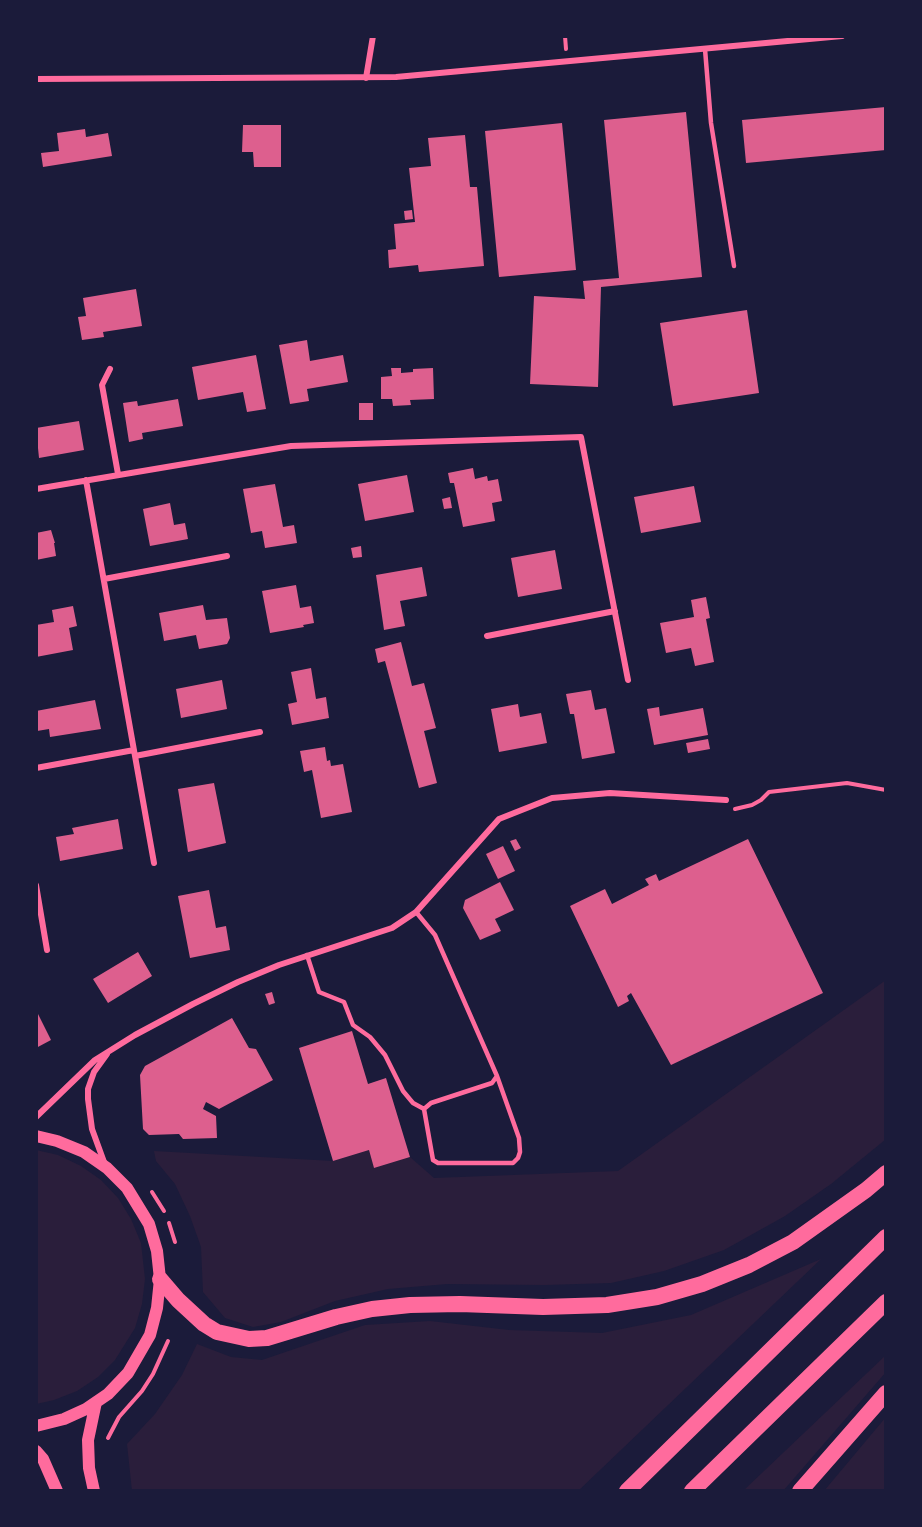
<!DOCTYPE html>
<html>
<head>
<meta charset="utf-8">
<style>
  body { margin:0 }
  #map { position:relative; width:922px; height:1527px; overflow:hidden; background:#1b1b3a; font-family:"Nunito Sans",sans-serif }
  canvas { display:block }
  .frame { position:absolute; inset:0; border:38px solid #1b1b3a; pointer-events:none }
</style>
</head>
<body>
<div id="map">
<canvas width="922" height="1527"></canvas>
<div class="frame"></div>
</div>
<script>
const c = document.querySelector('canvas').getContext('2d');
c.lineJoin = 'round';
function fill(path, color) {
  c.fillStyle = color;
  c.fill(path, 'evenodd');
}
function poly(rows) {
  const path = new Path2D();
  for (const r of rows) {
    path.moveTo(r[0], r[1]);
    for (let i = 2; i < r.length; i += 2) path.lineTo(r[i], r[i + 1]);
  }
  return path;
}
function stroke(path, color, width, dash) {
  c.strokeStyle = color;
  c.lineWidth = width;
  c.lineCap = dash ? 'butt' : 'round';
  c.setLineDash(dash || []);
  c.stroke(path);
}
fill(poly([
  [886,980,886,1139,831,1184,785,1216,724,1250,664,1271,611,1283,545,1285,447,1284,388,1289,335,1301,281,1322,253,1327,225,1318,203,1292,201,1247,190,1216,175,1184,156,1161,154,1151,333,1161,369,1150,374,1168,410,1157,434,1178,618,1171],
  [36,1150,58,1155,81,1166,101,1180,118,1198,131,1219,141,1243,145,1279,142,1304,135,1328,115,1360,98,1377,77,1391,54,1400,36,1404],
  [821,1259,578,1491,132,1491,127,1444,155,1414,182,1375,197,1344,231,1357,262,1360,365,1325,430,1321,509,1330,602,1333,691,1315],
  [886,1355,886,1372,783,1491,743,1491],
  [886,1417,886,1491,824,1491]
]), '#2a1e3b');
fill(poly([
  [886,107,886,150,746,163,742,120],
  [686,112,702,277,601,287,598,387,530,384,534,296,585,299,583,281,619,278,604,120],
  [562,123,576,270,499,277,485,131],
  [243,125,281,125,281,167,254,167,253,152,242,152],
  [85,129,86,137,108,133,112,156,43,167,41,153,59,151,57,133],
  [465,135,470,187,477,187,484,266,419,272,418,265,389,268,388,250,396,249,394,224,415,222,409,168,431,166,428,138],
  [412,210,413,219,405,220,404,211],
  [136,289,142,326,103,332,104,337,82,340,78,317,86,316,83,298],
  [747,310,759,393,673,406,660,323],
  [307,340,310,361,343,355,348,382,307,389,309,401,290,404,279,345],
  [256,355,266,409,247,412,243,392,198,400,192,367],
  [391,368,401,368,401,373,413,372,413,369,433,368,434,399,410,400,411,405,393,406,392,399,381,399,381,377,392,376],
  [178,399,183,426,142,433,143,439,129,442,123,403,137,401,138,406],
  [359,403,373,403,373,420,359,420],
  [79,421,84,450,39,458,36,428],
  [473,468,475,479,487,476,488,481,498,479,502,501,492,503,495,521,463,527,454,483,450,483,448,473],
  [407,475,414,512,365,521,358,484],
  [275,484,283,527,294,525,297,543,265,548,262,531,251,533,243,489],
  [694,486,701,522,641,533,634,497],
  [450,497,452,508,444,509,442,499],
  [170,503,174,525,185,523,188,539,150,546,143,509],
  [51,530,55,543,54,543,56,556,36,560,36,533],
  [361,546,362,557,353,558,351,548],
  [555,550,562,589,518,597,511,558],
  [422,567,427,596,400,601,405,626,384,630,376,575],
  [296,585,300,608,311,606,314,623,303,625,304,627,270,633,262,591],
  [706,597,710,618,706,619,714,662,695,666,691,648,666,653,660,623,694,617,691,600],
  [203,605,206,620,227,618,230,638,227,644,199,649,196,635,164,641,159,613],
  [73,606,77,626,69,628,73,650,36,657,36,625,54,622,52,610],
  [401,642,412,686,424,683,436,728,424,731,437,783,419,788,385,661,378,663,375,649],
  [311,668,316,699,326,697,329,718,292,725,288,704,297,702,291,672],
  [222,680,227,709,181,718,176,689],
  [591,690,595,710,606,708,615,753,582,759,574,714,570,714,566,694],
  [95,700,101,729,50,737,49,729,37,731,36,711],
  [518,704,520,717,541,713,547,743,499,752,491,709],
  [659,707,660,716,703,708,708,735,654,745,647,709],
  [708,739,710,749,688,753,686,743],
  [325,747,327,761,330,760,331,766,343,764,352,812,321,818,312,770,304,772,300,751],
  [214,783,226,843,188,852,178,789],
  [118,819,123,849,60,861,56,837,74,834,72,828],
  [516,839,521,848,515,851,510,841],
  [748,839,823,993,671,1065,631,993,627,996,629,1001,618,1007,570,906,605,889,612,904,649,885,645,879,656,874,659,881],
  [503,846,515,871,498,879,486,854],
  [500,882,514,910,495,919,501,931,480,940,463,908,465,900],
  [209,890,216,928,226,926,230,950,190,958,178,896],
  [138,952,152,976,108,1003,93,979],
  [272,992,275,1003,269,1005,265,994],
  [36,1010,51,1040,36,1048],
  [232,1018,249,1048,256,1049,273,1080,219,1109,206,1102,203,1109,216,1116,217,1138,183,1139,179,1134,149,1135,143,1129,140,1075,145,1066],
  [352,1031,368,1084,386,1078,410,1157,374,1168,369,1150,333,1161,299,1048]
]), '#dd5f8e');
stroke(poly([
  [565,36,566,49],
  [735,809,752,805,761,800,769,792,847,783,886,790],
  [152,1192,164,1211],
  [169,1223,175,1242],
  [108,1438,119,1417,142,1391,153,1374,168,1341]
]), '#ff6b9d', 4);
stroke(poly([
  [705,49,711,123,734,266],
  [416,912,435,935,497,1076,492,1083,431,1103,424,1109,433,1160,438,1163,513,1163,518,1158,520,1152,519,1138,497,1076],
  [307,955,319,992,344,1002,353,1025,370,1037,385,1055,403,1091,413,1103,424,1109]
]), '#ff6b9d', 4.5);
stroke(poly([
  [366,78,373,36],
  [36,79,396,77,842,36],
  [110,369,102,385,118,474],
  [86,480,154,863],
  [36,489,291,446,581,437,628,680],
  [104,579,227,556],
  [487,636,615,611],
  [135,756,260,732],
  [36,768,134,750],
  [36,885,47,950],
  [36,1117,95,1060,135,1035,193,1004,238,982,279,965,392,928,416,912,499,819,552,798,610,793,726,800],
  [104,1162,92,1129,88,1099,88,1089,94,1072,107,1054]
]), '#ff6b9d', 6);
stroke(poly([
  [36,1136,57,1141,84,1152,107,1168,127,1188,149,1224,157,1251,160,1279,157,1308,150,1335,128,1373,108,1394,86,1409,64,1419,36,1426],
  [36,1451,43,1459,57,1491],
  [94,1491,89,1468,88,1440,96,1402]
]), '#ff6b9d', 12);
stroke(poly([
  [160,1279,178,1300,204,1324,217,1332,249,1339,267,1338,336,1317,372,1309,410,1305,460,1304,543,1307,607,1305,657,1297,702,1284,749,1265,793,1242,866,1190,886,1173],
  [627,1491,886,1237],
  [692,1491,886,1302],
  [800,1491,886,1393]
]), '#ff6b9d', 16);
</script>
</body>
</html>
